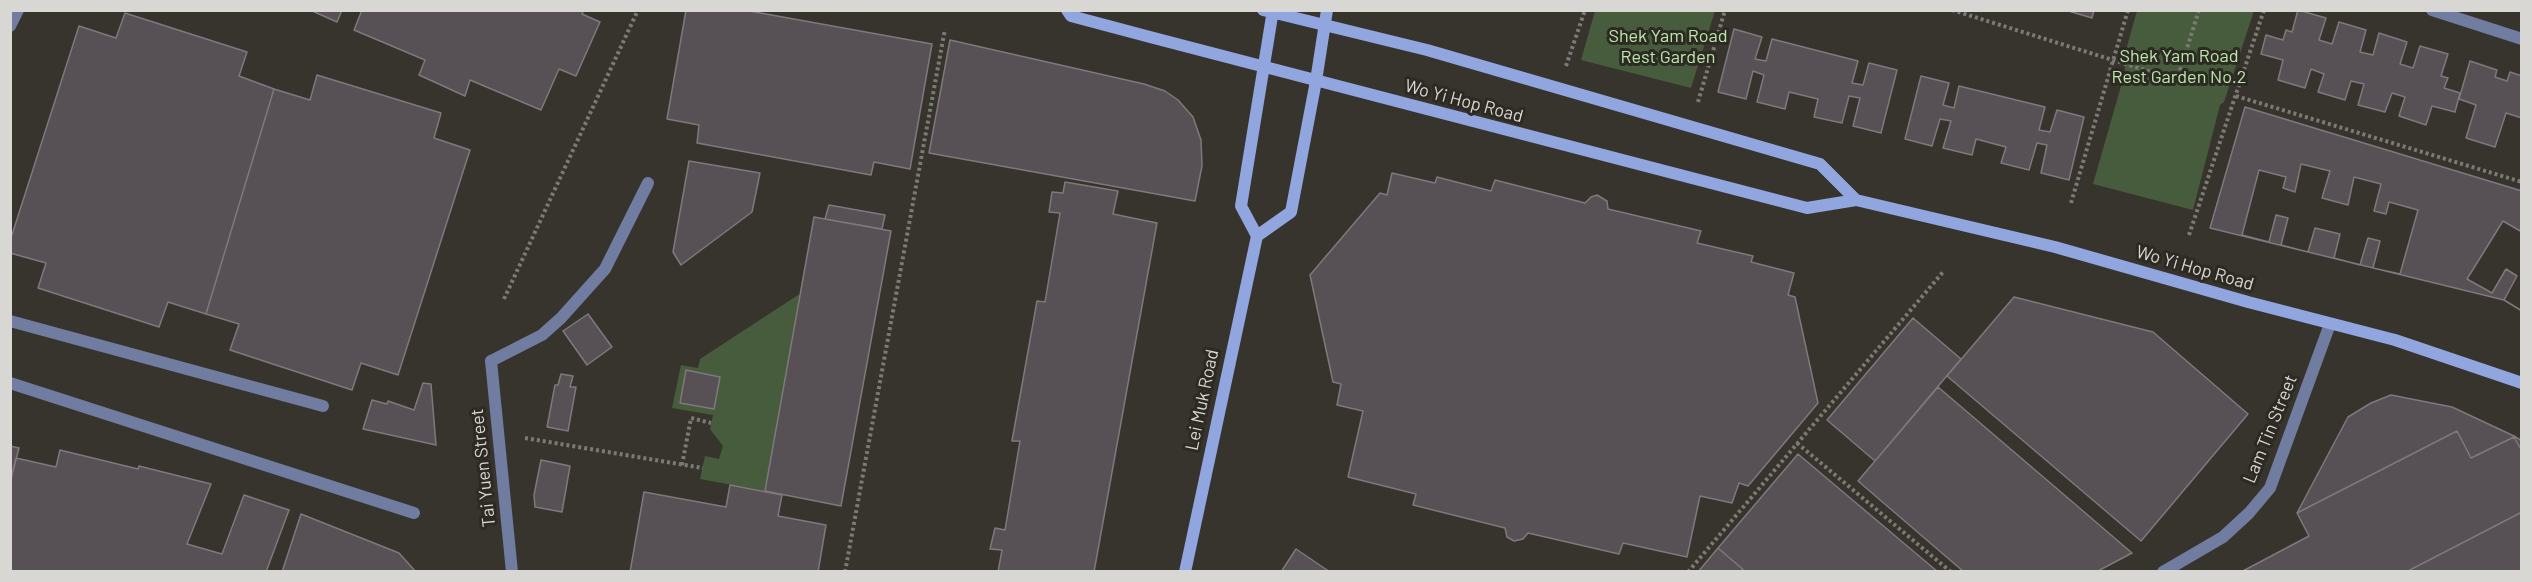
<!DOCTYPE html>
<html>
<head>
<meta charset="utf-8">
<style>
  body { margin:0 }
  #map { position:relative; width:2532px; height:582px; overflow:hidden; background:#37342e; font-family:Barlow,sans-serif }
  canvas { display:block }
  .frame { position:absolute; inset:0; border:12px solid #d9d7d3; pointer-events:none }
</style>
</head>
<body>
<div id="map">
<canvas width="2532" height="582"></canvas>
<div class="frame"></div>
</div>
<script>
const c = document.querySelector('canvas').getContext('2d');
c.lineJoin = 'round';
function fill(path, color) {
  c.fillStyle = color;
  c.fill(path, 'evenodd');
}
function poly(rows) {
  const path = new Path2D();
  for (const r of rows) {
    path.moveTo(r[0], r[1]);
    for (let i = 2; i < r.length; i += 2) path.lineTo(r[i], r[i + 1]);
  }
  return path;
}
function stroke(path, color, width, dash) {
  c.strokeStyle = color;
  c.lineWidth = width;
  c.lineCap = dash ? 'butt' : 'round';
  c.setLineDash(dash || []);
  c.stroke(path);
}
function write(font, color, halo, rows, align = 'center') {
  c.font = font + ' Barlow,sans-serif';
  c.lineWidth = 6;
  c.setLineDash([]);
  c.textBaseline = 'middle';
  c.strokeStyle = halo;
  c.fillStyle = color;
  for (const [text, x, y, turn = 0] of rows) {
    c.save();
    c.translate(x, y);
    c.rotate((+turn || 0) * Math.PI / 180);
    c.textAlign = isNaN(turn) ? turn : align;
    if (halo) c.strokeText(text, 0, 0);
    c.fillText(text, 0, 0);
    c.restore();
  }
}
fill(poly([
  [1595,11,1715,11,1691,88,1581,60],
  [2137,11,2254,11,2224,102,2220,105,2193,210,2093,184,2125,72,2125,53],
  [798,295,800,296,765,491,700,479,705,456,719,459,723,446,710,429,713,415,672,408,681,365,698,368,700,359]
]), '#465c3c');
const building = poly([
  [310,10,342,10,337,22,310,10],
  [362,10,584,10,582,14,600,22,576,76,559,69,541,110,470,80,465,96,419,75,425,60,354,30,362,10],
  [686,10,744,10,932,44,910,169,874,162,871,175,697,143,699,125,667,119,686,10],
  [2065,10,2094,10,2092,18,2065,10],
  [2298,10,2326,18,2319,40,2332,44,2339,22,2366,30,2360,52,2373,55,2379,33,2407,42,2400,64,2413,68,2420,46,2448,54,2441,76,2448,78,2444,88,2460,93,2455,112,2432,106,2426,125,2399,116,2405,97,2392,93,2385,112,2358,105,2364,84,2351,81,2345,100,2318,92,2324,74,2311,69,2305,88,2278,80,2283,60,2261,54,2266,35,2283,40,2286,30,2292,32,2298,10],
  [125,13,247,52,239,76,274,89,206,314,168,302,159,327,38,288,46,263,10,253,10,241,79,26,116,38,125,13],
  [1734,29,1762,37,1755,59,1766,61,1772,39,1858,61,1852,83,1863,85,1869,63,1897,70,1881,133,1853,126,1860,98,1849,96,1842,123,1814,117,1818,99,1789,92,1785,109,1757,102,1764,75,1753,71,1746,99,1718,92,1734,29],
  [950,40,1144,84,1165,91,1178,100,1193,117,1201,140,1202,166,1195,201,929,153,950,40],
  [2470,61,2497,70,2495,77,2507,81,2510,72,2522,76,2522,118,2506,113,2495,147,2466,138,2476,105,2459,99,2470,61],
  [317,75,441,113,434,138,470,150,398,375,361,363,352,390,230,350,239,324,206,314,274,89,310,100,317,75],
  [1921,76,1949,83,1943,105,1954,108,1959,86,2045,107,2039,130,2050,132,2057,110,2084,117,2069,180,2041,173,2047,145,2037,143,2029,170,2001,163,2006,147,1976,139,1972,155,1943,148,1951,121,1940,119,1932,146,1905,139,1921,76],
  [2245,107,2522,191,2522,311,2504,300,2210,228,2245,107],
  [689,161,760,173,752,212,681,265,673,252,689,161],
  [2301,164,2330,171,2322,198,2348,205,2354,177,2381,184,2374,211,2386,214,2389,202,2418,210,2400,274,2373,268,2380,241,2368,238,2360,265,2334,258,2340,234,2315,228,2308,252,2281,245,2288,218,2276,215,2269,242,2242,235,2259,170,2286,177,2283,188,2295,192,2301,164],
  [1392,173,1435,183,1437,177,1491,191,1495,180,1585,203,1591,197,1597,195,1607,201,1608,209,1701,231,1697,243,1753,256,1751,262,1794,273,1788,295,1795,297,1818,403,1748,486,1739,483,1732,503,1700,496,1687,557,1623,543,1619,554,1528,533,1523,539,1514,541,1507,537,1505,528,1413,505,1416,494,1348,477,1363,411,1337,405,1341,384,1333,382,1310,275,1380,193,1387,195,1392,173],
  [1065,182,1118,191,1113,214,1157,223,1094,572,998,572,1002,550,990,549,995,528,1005,530,1020,441,1012,441,1037,301,1045,302,1060,213,1049,212,1052,192,1063,193,1065,182],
  [829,205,885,215,882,229,825,219,829,205],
  [814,217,891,231,841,506,765,491,814,217],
  [2503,221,2522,232,2522,311,2504,300,2517,276,2506,269,2492,293,2467,279,2503,221],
  [2014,297,2153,332,2248,414,2141,541,1947,376,2014,297],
  [588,314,612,347,587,365,563,331,588,314],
  [1913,318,1961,359,1875,461,1827,420,1913,318],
  [686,370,720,377,714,409,680,403,686,370],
  [561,374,573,376,570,387,576,387,568,431,547,427,555,385,558,385,561,374],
  [423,383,431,384,436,445,363,429,372,400,387,404,388,401,414,410,423,383],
  [1938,387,2062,493,2132,553,2096,572,1964,572,1858,481,1938,387],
  [2391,395,2452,407,2514,436,2522,441,2522,451,2514,437,2471,458,2457,431,2297,513,2348,417,2371,403,2391,395],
  [2457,431,2471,458,2514,437,2522,451,2522,512,2406,572,2241,572,2309,536,2297,513,2457,431],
  [10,446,19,448,10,483,10,446],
  [60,450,138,469,139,466,211,484,187,544,222,554,244,495,289,510,266,572,10,572,10,483,16,458,56,467,60,450],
  [1798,454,1938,572,1746,572,1718,548,1798,454],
  [541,460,570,466,562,512,535,507,534,495,541,460],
  [730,485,782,495,778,516,826,525,818,572,630,572,644,492,726,507,730,485],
  [2522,512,2522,572,2406,572,2522,512],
  [301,514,399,553,416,572,282,572,301,514],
  [1718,548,1746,572,1698,572,1718,548],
  [1296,549,1330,572,1281,572,1296,549]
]);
fill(building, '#575155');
stroke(building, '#7f787d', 1.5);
stroke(poly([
  [1952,10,2177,80,2199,10],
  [1566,66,1585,10],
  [2236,96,2522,182],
  [1698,102,1725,10],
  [2071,203,2128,10],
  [2189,235,2264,10],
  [504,299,638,10],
  [525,438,703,468],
  [1797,443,1951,572],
  [682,465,691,418,711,423],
  [845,572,945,29],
  [1688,572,1943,272]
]), '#7c7a75', 4, [3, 3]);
stroke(poly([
  [10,321,323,406],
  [491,361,542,335,561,318,605,269,648,183],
  [10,383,414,513]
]), '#707da0', 12);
stroke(poly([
  [2432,10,2522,39],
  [10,26,18,10],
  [491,361,512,572],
  [2163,572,2223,537,2249,513,2270,488,2330,324]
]), '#707da0', 12);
stroke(poly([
  [1067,10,1071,16,1150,37,1807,208,1856,200,2055,247,2248,302,2395,340,2522,383],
  [1263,10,1427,50,1820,164,1856,200],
  [1257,236,1291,212,1316,81,1327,10],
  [1185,572,1257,236,1241,206,1273,10]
]), '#91a5de', 12);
write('18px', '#bbe8a9', '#2d2a24', [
  ["Shek Yam Road",1668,36],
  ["Rest Garden",1668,57],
  ["Shek Yam Road",2179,56],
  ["Rest Garden No.2",2179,77]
]);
write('18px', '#d9d7d3', '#2d2a24', [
  ["Wo Yi Hop Road",1464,101,15],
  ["Wo Yi Hop Road",2195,268,16],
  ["Lei Muk Road",1202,400,-78],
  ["Lam Tin Street",2270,429,-68],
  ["Tai Yuen Street",483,468,-96]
]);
</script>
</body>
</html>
